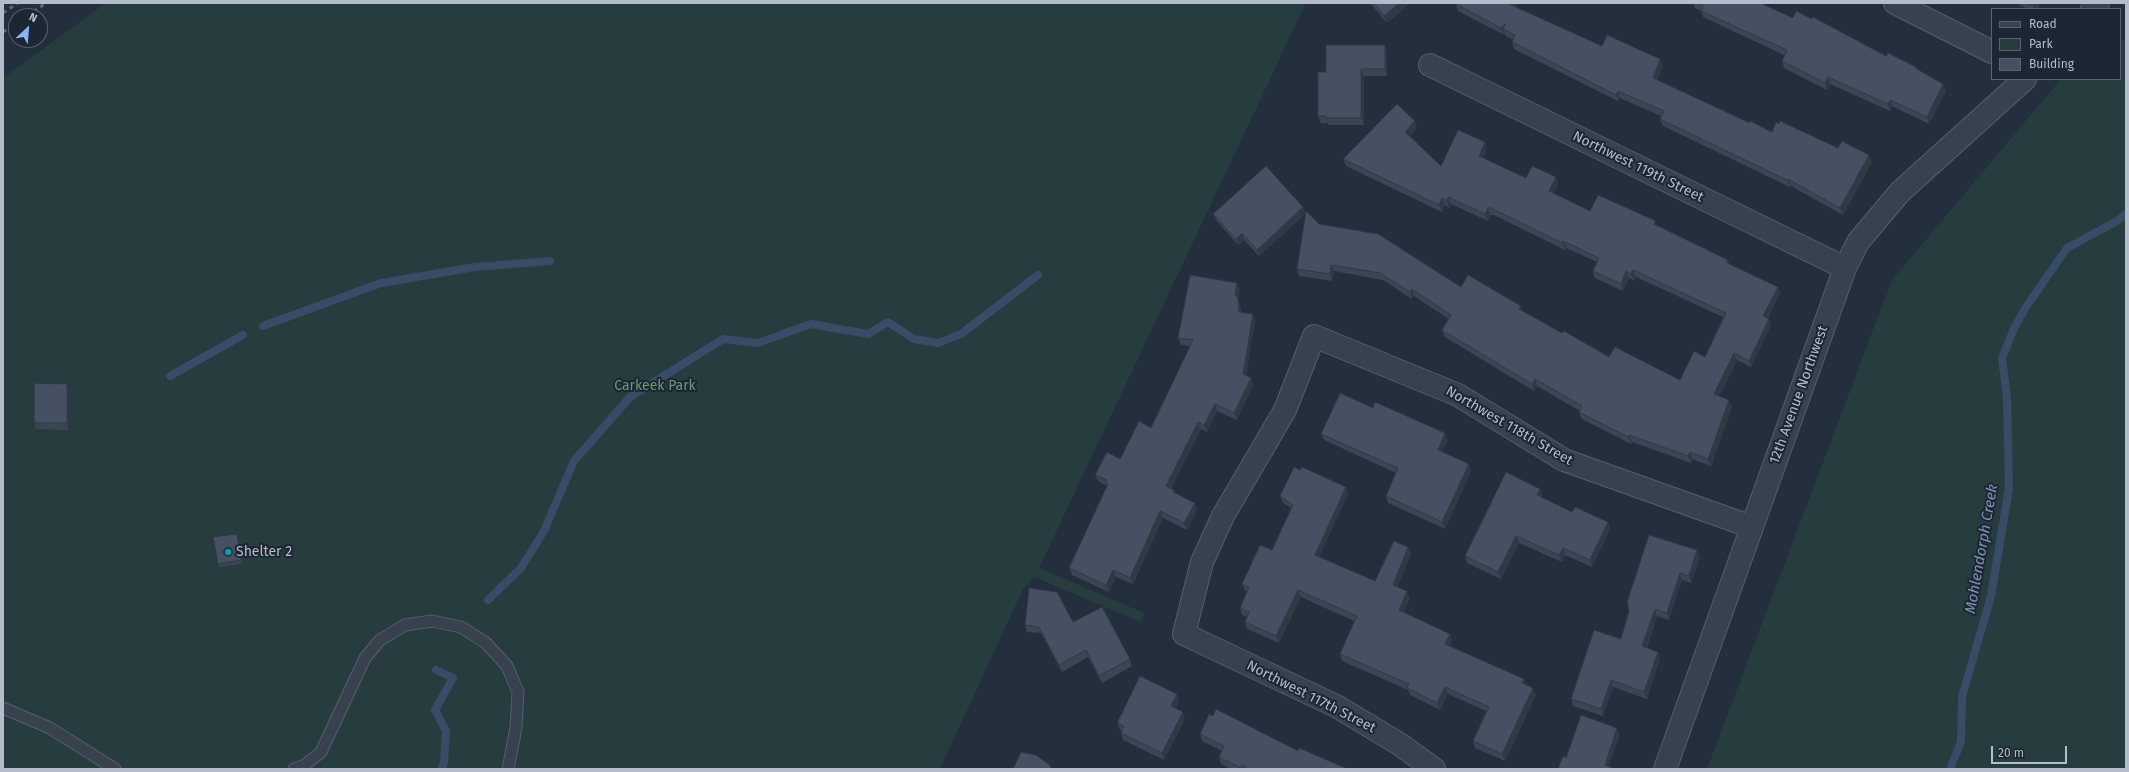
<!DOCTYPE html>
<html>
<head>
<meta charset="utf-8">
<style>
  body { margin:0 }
  #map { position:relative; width:2129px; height:772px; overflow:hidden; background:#242f3e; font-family:"Fira Sans",sans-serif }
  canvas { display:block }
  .frame { position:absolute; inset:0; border:4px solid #b4bcc9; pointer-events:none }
  .legend { position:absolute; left:1991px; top:8px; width:130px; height:72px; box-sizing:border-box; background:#1d2633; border:1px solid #59626f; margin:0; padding:5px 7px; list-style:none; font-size:12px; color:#b4bcc9 }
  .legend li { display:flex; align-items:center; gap:8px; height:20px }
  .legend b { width:20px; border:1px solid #59626f }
  .north { position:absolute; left:8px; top:8px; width:40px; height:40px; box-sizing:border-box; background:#1d2633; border:1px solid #59626f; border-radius:50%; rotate:26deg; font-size:11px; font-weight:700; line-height:16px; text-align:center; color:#b4bcc9 }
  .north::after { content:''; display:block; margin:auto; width:14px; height:18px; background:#8ab4f8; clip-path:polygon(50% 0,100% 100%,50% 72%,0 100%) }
  .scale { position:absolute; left:1991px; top:746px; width:76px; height:18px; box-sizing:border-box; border:2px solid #b4bcc9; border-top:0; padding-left:5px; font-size:12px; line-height:14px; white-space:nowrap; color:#b4bcc9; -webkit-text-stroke:3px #1d2633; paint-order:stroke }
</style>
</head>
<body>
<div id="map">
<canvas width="2129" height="772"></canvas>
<div class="frame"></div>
<ul class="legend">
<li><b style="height:5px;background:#38414e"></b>Road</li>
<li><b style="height:11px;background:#263c3f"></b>Park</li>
<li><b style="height:11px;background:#455162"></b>Building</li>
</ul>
<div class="north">N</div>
<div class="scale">20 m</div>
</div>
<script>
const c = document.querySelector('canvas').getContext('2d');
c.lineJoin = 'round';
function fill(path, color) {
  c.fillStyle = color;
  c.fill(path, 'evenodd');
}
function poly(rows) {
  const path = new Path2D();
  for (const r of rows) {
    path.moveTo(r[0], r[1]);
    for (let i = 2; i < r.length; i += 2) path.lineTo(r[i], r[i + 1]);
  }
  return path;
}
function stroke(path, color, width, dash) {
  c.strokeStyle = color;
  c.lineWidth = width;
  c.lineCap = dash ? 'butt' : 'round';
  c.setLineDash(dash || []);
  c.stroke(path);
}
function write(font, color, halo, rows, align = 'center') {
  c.font = font + ' "Fira Sans",sans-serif';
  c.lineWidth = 4;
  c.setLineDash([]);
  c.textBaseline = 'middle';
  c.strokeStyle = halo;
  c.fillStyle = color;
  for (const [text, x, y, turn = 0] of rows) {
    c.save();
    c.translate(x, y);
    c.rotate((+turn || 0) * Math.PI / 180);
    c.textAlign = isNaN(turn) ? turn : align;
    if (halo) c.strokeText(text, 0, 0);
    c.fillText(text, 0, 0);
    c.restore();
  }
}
fill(poly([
  [106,3,1306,3,1039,568,1144,613,1141,622,1034,577,1023,589,940,769,3,769,3,78],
  [2120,39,2126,41,2126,769,1707,769,1892,280,2061,79,2120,79]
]), '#263c3f');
stroke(poly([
  [263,326,381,283,475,267,550,261],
  [170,376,243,335],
  [488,600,521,568,544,531,574,461,630,397,723,339,758,343,811,324,868,334,888,322,914,339,938,343,961,334,1038,275],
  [436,670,453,678,435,710,446,731,444,763,441,769],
  [1950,769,1961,742,1962,697,1991,596,2009,488,2007,398,2002,358,2015,326,2026,307,2067,248,2117,221,2126,214]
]), '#394c67', 8);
const service = poly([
  [3,708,50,728,115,769],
  [294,769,305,765,321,752,365,658,380,640,405,625,432,621,461,627,486,643,507,666,518,692,516,728,508,769]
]);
const minor = poly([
  [1895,3,1992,52],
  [2092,9,2098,3],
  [1430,65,1845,268],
  [1434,769,1401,745,1338,707,1184,634,1202,562,1223,516,1285,410,1314,336,1458,395,1564,460,1752,527],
  [1665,769,1845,268,1858,242,1900,192,2025,79]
]);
stroke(service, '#565f6c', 13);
stroke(minor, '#565f6c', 24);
stroke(service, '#38414e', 11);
stroke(minor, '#38414e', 22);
stroke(poly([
  [3,13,18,3],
  [27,16,46,3],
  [3,32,16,23]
]), '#5a6575', 3, [4, 4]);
fill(poly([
  [1370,3,1410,3,1387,23],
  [1693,3,1760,3,1793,18,1886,56,1916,67,1917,69,1943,84,1946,91,1929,124,1892,106,1890,111,1830,84,1827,90,1784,68,1782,61,1784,55,1703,17,1701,11,1695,8],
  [2016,3,2040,3,2038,9,2028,9],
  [1456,4,1516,7,1602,46,1660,59,1663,66,1657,80,1750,123,1772,132,1838,148,1872,162,1843,215,1791,186,1790,187,1663,126,1660,119,1661,116,1620,98,1618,101,1514,49,1512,42,1513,40,1506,36,1505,34,1504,35,1458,11],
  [1387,52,1387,76,1364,76,1364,125,1328,125,1328,123,1321,123,1318,116,1326,72],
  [1417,128,1410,136,1441,166,1485,142,1487,149,1483,158,1526,178,1556,177,1558,184,1554,193,1590,211,1657,226,1728,260,1729,264,1778,287,1780,293,1768,318,1771,325,1751,367,1737,360,1719,396,1732,407,1711,466,1692,459,1691,463,1632,442,1631,444,1582,419,1579,412,1580,411,1537,386,1534,391,1445,337,1442,330,1449,319,1414,296,1412,299,1383,280,1334,271,1332,281,1299,276,1297,269,1319,224,1461,287,1523,311,1562,333,1609,357,1680,380,1705,357,1723,317,1636,277,1634,281,1629,278,1623,291,1595,278,1593,271,1597,262,1566,248,1565,250,1494,215,1490,215,1488,221,1451,204,1449,208,1445,205,1442,212,1346,166,1343,159],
  [1303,207,1305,214,1259,256,1244,240,1238,245,1216,220,1213,214],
  [1240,290,1238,298,1240,305,1241,312,1255,321,1246,376,1251,378,1253,385,1237,420,1217,411,1207,432,1201,429,1171,488,1174,490,1176,494,1197,510,1187,530,1163,518,1133,584,1116,577,1109,592,1072,575,1069,568,1107,486,1098,481,1095,475,1120,459,1151,428,1190,346,1181,345,1178,338],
  [70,391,69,430,36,429,34,423],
  [1373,408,1448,440,1442,452,1471,471,1445,529,1388,503,1386,496,1396,473,1324,440,1321,434],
  [1346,487,1348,494,1319,557,1375,581,1411,554,1397,587,1410,598,1404,612,1452,641,1450,646,1524,679,1526,685,1536,695,1505,761,1475,748,1473,741,1486,711,1448,694,1440,710,1410,695,1408,690,1342,661,1340,654,1354,621,1301,597,1279,643,1247,629,1245,622,1247,617,1242,615,1240,608,1247,592,1245,590,1242,584,1272,550,1291,508,1283,503,1280,496],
  [1540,489,1542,496,1542,497,1572,512,1608,522,1610,529,1592,567,1565,555,1562,562,1519,543,1501,579,1467,563,1465,556],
  [237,534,238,537,242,564,219,567,218,564],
  [1700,557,1691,583,1682,580,1669,620,1657,616,1647,648,1660,658,1647,699,1613,687,1603,716,1573,706,1571,699,1621,639,1629,611],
  [1073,622,1130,659,1132,666,1102,683,1088,657,1062,672,1041,633,1027,632,1025,625],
  [1179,701,1176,708,1185,719,1164,760,1123,740,1121,733,1122,731,1120,730,1117,723],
  [1200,734,1298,751,1348,769,1231,769,1221,764,1219,757,1222,751,1202,741]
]), '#3b4654');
fill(poly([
  [1399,3,1410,3,1387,23,1384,16],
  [1512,3,1518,3,1514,12,1511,5],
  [2035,3,2040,3,2038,9,2034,9,2033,6],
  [1506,23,1503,29,1505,34,1504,35,1501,28],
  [1385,45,1387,52,1387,76,1385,69],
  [1660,59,1663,66,1655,85,1653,78],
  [1361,69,1364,76,1364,125,1361,118],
  [1828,77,1830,84,1827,90,1825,83],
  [1943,84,1946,91,1929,124,1927,117],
  [1618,91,1620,98,1618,101,1616,95],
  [1890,100,1892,106,1890,111,1888,104],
  [1415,121,1417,128,1407,138,1405,132],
  [1485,142,1487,149,1481,163,1479,156],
  [1869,155,1872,162,1843,215,1840,208],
  [1556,177,1558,184,1552,197,1549,191],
  [1788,179,1791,186,1790,187,1787,180],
  [1448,197,1451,204,1449,208,1447,201],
  [1442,198,1445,205,1442,212,1439,205],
  [1303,207,1305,214,1259,256,1257,250],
  [1488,208,1490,215,1488,221,1485,214],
  [1242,233,1244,240,1238,245,1236,239],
  [1563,241,1566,248,1565,250,1562,243],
  [1331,265,1334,271,1332,281,1330,274],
  [1633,270,1636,277,1634,281,1631,274],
  [1626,271,1629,278,1623,291,1621,284],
  [1237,283,1240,290,1238,298,1240,305,1241,318,1235,295],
  [1778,287,1780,293,1766,323,1763,316],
  [1412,289,1414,296,1412,299,1410,292],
  [1521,306,1524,313,1519,309],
  [1253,314,1255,321,1245,381,1243,374],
  [1769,319,1771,325,1751,367,1749,361],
  [1734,353,1737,360,1717,401,1714,394],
  [1251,378,1253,385,1237,420,1234,413],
  [1535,379,1537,386,1534,391,1532,384],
  [67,384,70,391,69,430,67,423],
  [1729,400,1732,407,1711,466,1708,459],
  [1215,404,1217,411,1207,432,1204,425],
  [1198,422,1201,429,1169,493,1166,486],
  [1445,433,1448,440,1440,457,1438,450],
  [1629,435,1632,442,1631,444,1628,437],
  [1690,452,1692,459,1691,463,1688,456],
  [1469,464,1471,471,1445,529,1442,522],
  [1346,487,1348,494,1317,561,1315,555],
  [1540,489,1542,496,1539,502,1537,495],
  [1195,503,1197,510,1187,530,1184,523],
  [1160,511,1163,518,1133,584,1130,578],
  [1608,522,1610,529,1592,567,1590,560],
  [237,534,238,537,242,564,241,560],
  [1516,536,1519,543,1501,579,1498,572],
  [1408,547,1411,554,1395,592,1393,585],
  [1563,548,1565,555,1562,562,1559,555],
  [1697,550,1700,557,1691,583,1689,576],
  [1113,570,1116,577,1109,592,1106,585],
  [1680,573,1682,580,1669,620,1667,613],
  [1298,590,1301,597,1279,643,1276,636],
  [1407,591,1410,598,1402,617,1399,610],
  [1655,609,1657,616,1645,653,1642,646],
  [1450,634,1452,641,1448,651,1445,644],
  [1658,652,1660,658,1647,699,1644,692],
  [1524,679,1527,686,1522,683],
  [1611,680,1613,687,1603,716,1601,709],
  [1445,687,1448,694,1440,710,1437,703],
  [1533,688,1536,695,1505,761,1502,754],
  [1177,694,1179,701,1173,713,1171,706],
  [1183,712,1185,719,1164,760,1162,753],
  [1617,728,1620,735,1608,769,1605,765]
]), '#303945');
const building = poly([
  [1373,3,1399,3,1384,16,1373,3],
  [1456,3,1512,3,1511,5,1602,46,1607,35,1660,59,1653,78,1750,123,1750,121,1772,132,1776,122,1779,124,1780,121,1838,148,1842,141,1869,155,1840,208,1788,179,1787,180,1660,119,1664,111,1618,91,1616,95,1512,42,1515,35,1503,29,1506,23,1501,28,1456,4,1456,3],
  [1697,3,1760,3,1793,18,1796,11,1812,19,1813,17,1886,56,1888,53,1916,67,1915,68,1943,84,1927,117,1890,100,1888,104,1828,77,1825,83,1782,61,1787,50,1701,11,1703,6,1697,3],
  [2027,3,2035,3,2033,6,2027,3],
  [1326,45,1385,45,1385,69,1361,69,1361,118,1326,118,1326,116,1318,116,1318,72,1326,72,1326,45],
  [1397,104,1415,121,1405,132,1441,166,1458,130,1485,142,1479,156,1526,178,1532,166,1556,177,1549,191,1590,211,1598,195,1656,221,1654,224,1728,260,1727,263,1778,287,1763,316,1769,319,1749,361,1734,353,1714,394,1729,400,1708,459,1690,452,1688,456,1629,435,1628,437,1579,412,1582,406,1535,379,1532,384,1442,330,1451,315,1412,289,1410,292,1380,273,1331,265,1330,274,1297,269,1306,211,1319,224,1378,234,1461,287,1468,275,1521,306,1519,309,1562,333,1564,331,1609,357,1615,347,1680,380,1694,351,1705,357,1726,313,1633,270,1631,274,1626,271,1621,284,1593,271,1599,258,1563,241,1562,243,1491,208,1488,208,1485,214,1448,197,1447,201,1442,198,1439,205,1343,159,1397,104],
  [1266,166,1303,207,1257,250,1242,233,1236,239,1213,214,1266,166],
  [1190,275,1237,283,1235,295,1238,298,1239,312,1253,314,1243,374,1251,378,1234,413,1215,404,1204,425,1198,422,1166,486,1174,490,1173,492,1195,503,1184,523,1160,511,1130,578,1113,570,1106,585,1069,568,1108,484,1106,483,1107,480,1095,475,1107,452,1120,459,1139,421,1151,428,1193,340,1178,338,1190,275],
  [34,383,67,384,67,423,34,423,34,383],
  [1340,393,1373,408,1375,402,1445,433,1438,450,1469,464,1442,522,1386,496,1398,468,1321,434,1340,393],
  [1294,467,1300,470,1302,467,1346,487,1315,555,1375,581,1394,541,1408,547,1393,585,1407,591,1399,610,1450,634,1445,644,1524,679,1522,683,1533,688,1502,754,1473,741,1489,707,1445,687,1437,703,1407,688,1409,684,1340,654,1357,616,1298,590,1276,636,1245,622,1249,612,1240,608,1249,587,1242,584,1260,545,1272,550,1293,505,1280,496,1294,467],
  [1506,472,1540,489,1537,495,1572,512,1575,507,1608,522,1590,560,1563,548,1559,555,1516,536,1498,572,1465,556,1506,472],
  [237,534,241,560,218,564,213,537,237,534],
  [1649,535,1697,550,1689,576,1680,573,1667,613,1655,609,1642,646,1658,652,1644,692,1611,680,1601,709,1571,699,1594,630,1621,639,1629,611,1627,602,1649,535],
  [1029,588,1057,592,1073,622,1102,607,1130,659,1099,676,1086,650,1059,665,1039,627,1025,625,1029,588],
  [1140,676,1177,694,1171,706,1183,712,1162,753,1121,733,1124,726,1117,723,1140,676],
  [1216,709,1298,751,1299,748,1348,769,1249,769,1242,765,1241,768,1219,757,1224,746,1200,734,1209,714,1213,716,1216,709],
  [1581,715,1617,728,1605,765,1615,769,1558,769,1563,756,1566,758,1581,715],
  [1021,752,1036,755,1051,766,1050,769,1013,769,1021,752]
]);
fill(building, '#455162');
stroke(building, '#303945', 1);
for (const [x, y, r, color] of [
  [228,552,4,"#0f9aa8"]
]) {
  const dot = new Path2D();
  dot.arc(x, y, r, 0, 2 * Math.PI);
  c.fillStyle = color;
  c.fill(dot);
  stroke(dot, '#1d2633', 1.5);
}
write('14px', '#b4bcc9', '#1d2633', [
  ["Northwest 119th Street",1638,167,26],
  ["12th Avenue Northwest",1799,395,-70],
  ["Northwest 118th Street",1509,426,30],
  ["Northwest 117th Street",1311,697,27]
]);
write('14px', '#6b9a76', '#1d2633', [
  ["Carkeek Park",655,386]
]);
write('14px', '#b4bcc9', '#1d2633', [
  ["Shelter 2",236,552]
], 'left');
write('italic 15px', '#7c92b1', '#1d2633', [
  ["Mohlendorph Creek",1982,549,-80]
]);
</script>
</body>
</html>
